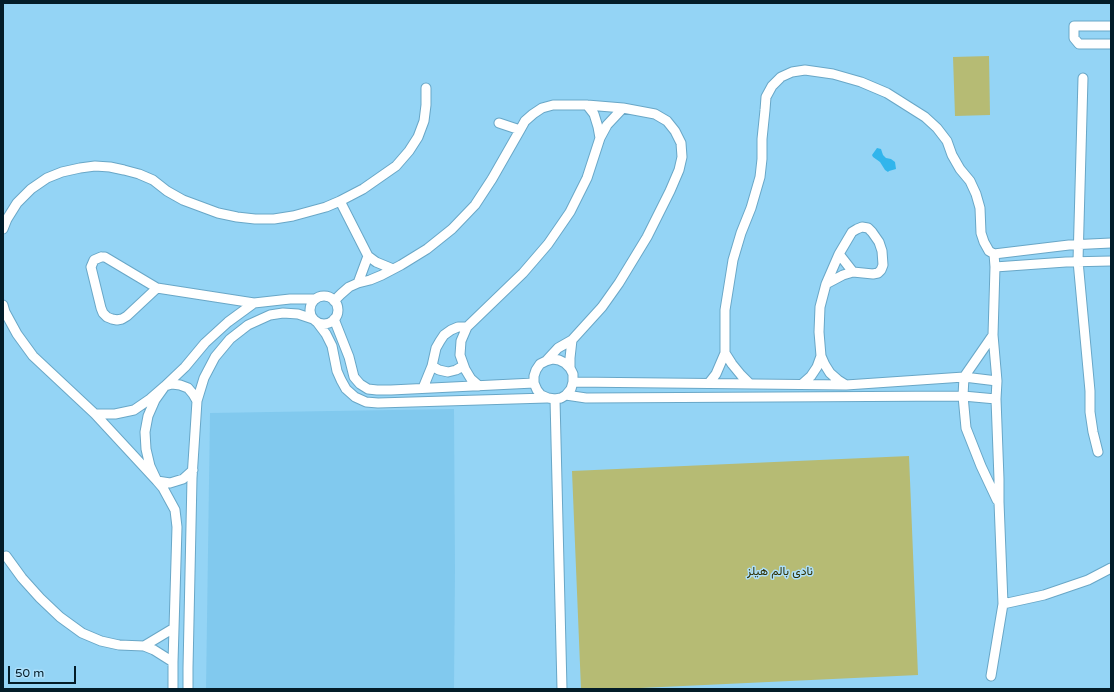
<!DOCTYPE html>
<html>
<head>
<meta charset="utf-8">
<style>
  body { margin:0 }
  #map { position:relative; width:1114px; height:692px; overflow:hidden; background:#94d4f5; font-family:"Varela Round",sans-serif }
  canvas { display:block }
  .frame { position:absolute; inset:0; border:4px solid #031c28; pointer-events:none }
  .scale { position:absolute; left:8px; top:666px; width:68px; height:18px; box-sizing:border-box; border:2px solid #031c28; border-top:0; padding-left:5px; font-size:12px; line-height:14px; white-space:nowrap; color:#031c28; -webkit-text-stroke:3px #addffa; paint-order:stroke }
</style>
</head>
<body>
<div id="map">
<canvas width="1114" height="692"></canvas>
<div class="frame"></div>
<div class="scale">50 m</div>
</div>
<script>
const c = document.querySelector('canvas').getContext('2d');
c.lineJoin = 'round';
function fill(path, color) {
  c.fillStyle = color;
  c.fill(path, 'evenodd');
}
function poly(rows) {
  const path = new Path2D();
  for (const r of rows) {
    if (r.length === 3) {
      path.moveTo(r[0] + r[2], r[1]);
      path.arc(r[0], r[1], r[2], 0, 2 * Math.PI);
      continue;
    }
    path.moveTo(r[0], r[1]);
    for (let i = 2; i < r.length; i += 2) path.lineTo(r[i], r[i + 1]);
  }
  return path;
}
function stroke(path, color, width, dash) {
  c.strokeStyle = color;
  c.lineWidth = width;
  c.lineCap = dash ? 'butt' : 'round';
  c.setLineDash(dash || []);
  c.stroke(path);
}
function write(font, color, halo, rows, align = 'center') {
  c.font = font + ' "Varela Round",Vazirmatn,sans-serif';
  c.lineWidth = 3;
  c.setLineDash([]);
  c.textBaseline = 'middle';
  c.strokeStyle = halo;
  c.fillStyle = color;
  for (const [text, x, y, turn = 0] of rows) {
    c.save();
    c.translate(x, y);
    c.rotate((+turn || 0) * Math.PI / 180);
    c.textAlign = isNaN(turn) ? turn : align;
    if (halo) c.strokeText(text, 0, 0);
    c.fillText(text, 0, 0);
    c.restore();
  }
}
fill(poly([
  [454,409,455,570,454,689,206,689,210,413]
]), '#81c9ee');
fill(poly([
  [989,56,990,115,955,116,953,57],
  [909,456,918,675,619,689,581,689,572,471]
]), '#b6bb74');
fill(poly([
  [877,148,881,149,883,155,886,158,891,159,895,162,896,169,889,171,888,172,885,170,880,162,873,157,872,155]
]), '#31b5ec');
const minor = poly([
  [1111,26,1074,26,1074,38,1079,44,1111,44],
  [1083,78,1078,261,1090,391,1090,412,1093,432,1098,452],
  [587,105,594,114,598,127,600,138],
  [499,123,520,130],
  [340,201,368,256,376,262,393,269],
  [3,229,7,219,17,203,31,189,47,178,62,172,80,168,95,166,110,167,124,170,139,174,153,180,167,191,183,200,218,213,237,217,255,219,274,219,293,216,326,207,340,201,363,189,396,166,409,151,418,137,424,121,426,105,426,88],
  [839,254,853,272],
  [994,254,1069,245,1111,243],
  [101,257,105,257,157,288,127,316,122,319,117,320,112,319,107,317,103,313,101,308,91,267,94,260,101,257],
  [995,267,1066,262,1111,261],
  [358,283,368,256],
  [826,284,839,254,852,232,857,229,862,227,868,228,872,232,879,242,882,251,883,265,881,270,878,273,873,274,853,272,843,275,826,284,820,307,819,332,821,356,825,365,830,373,838,380,846,385],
  [157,288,254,303],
  [324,310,14],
  [334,301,341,294,349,287,358,283,370,280,382,275,401,265,427,249,452,229,475,205,492,179,520,130,525,121,533,114,542,108,553,105,587,105,623,108,655,114,667,121,675,131,681,143,682,157,679,170,670,191,647,237,619,283,602,307,572,340,558,348,546,361,540,364,536,370,534,376,534,383,537,390,541,395,548,398,555,399,561,398,566,395,571,389,573,382,573,374,570,368,565,363,559,360,553,359,546,361],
  [3,305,5,312,17,334,33,356,95,414,157,481,170,483,183,479,193,470],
  [334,319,349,357,354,377,360,384,368,389,377,390,391,390,534,383],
  [317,322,326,334,332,346,337,371,341,380,346,389,355,397,366,402,378,403,547,398],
  [993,335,964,377,963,396,966,428,981,466,997,500],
  [725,353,732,364,741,375,750,384],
  [432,366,439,370,448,372,456,370,463,366],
  [570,368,570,358,572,340],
  [573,382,846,385,964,377,997,381],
  [709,383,716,374,725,353,725,310,733,260,741,233,751,208,760,177,762,159,762,139,765,110,766,97,772,86,781,77,792,72,805,70,833,74,861,82,887,93,925,117,937,128,947,141,952,155,960,169,970,181,976,194,980,208,981,233,984,242,989,251,994,254,995,267,993,335,997,381,996,399,999,479,999,502,1003,604,991,676],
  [802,384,811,376,817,367,821,356],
  [479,386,471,379,465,369,460,355,461,341,467,327,523,273,548,244,570,212,587,178,600,138,607,125,623,108],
  [423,388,432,366,436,348,440,341,444,335,451,330,458,327,467,327],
  [566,395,586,398,963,396,996,399],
  [555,399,562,689],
  [95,414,115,414,134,410,150,399,165,386,172,384,180,385,188,388,193,394,197,401],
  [6,556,22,578,40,598,60,617,82,633,101,641,119,645,144,646,154,650,173,662],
  [1003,604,1044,595,1088,580,1111,568],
  [144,646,174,628],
  [173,689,173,662,177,527,175,510,163,488,157,481,150,466,146,449,145,432,148,416,155,400,165,386,185,367,205,343,228,322,254,303,290,299,315,299],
  [188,689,188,668,192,478,197,401,204,378,215,357,230,339,248,325,270,315,283,313,298,314,313,319]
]);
stroke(minor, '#69a7c7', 11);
stroke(minor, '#fff', 9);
write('12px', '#2e2f00', '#addffa', [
  ["نادى بالم هيلز",780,572]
]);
</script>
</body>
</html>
